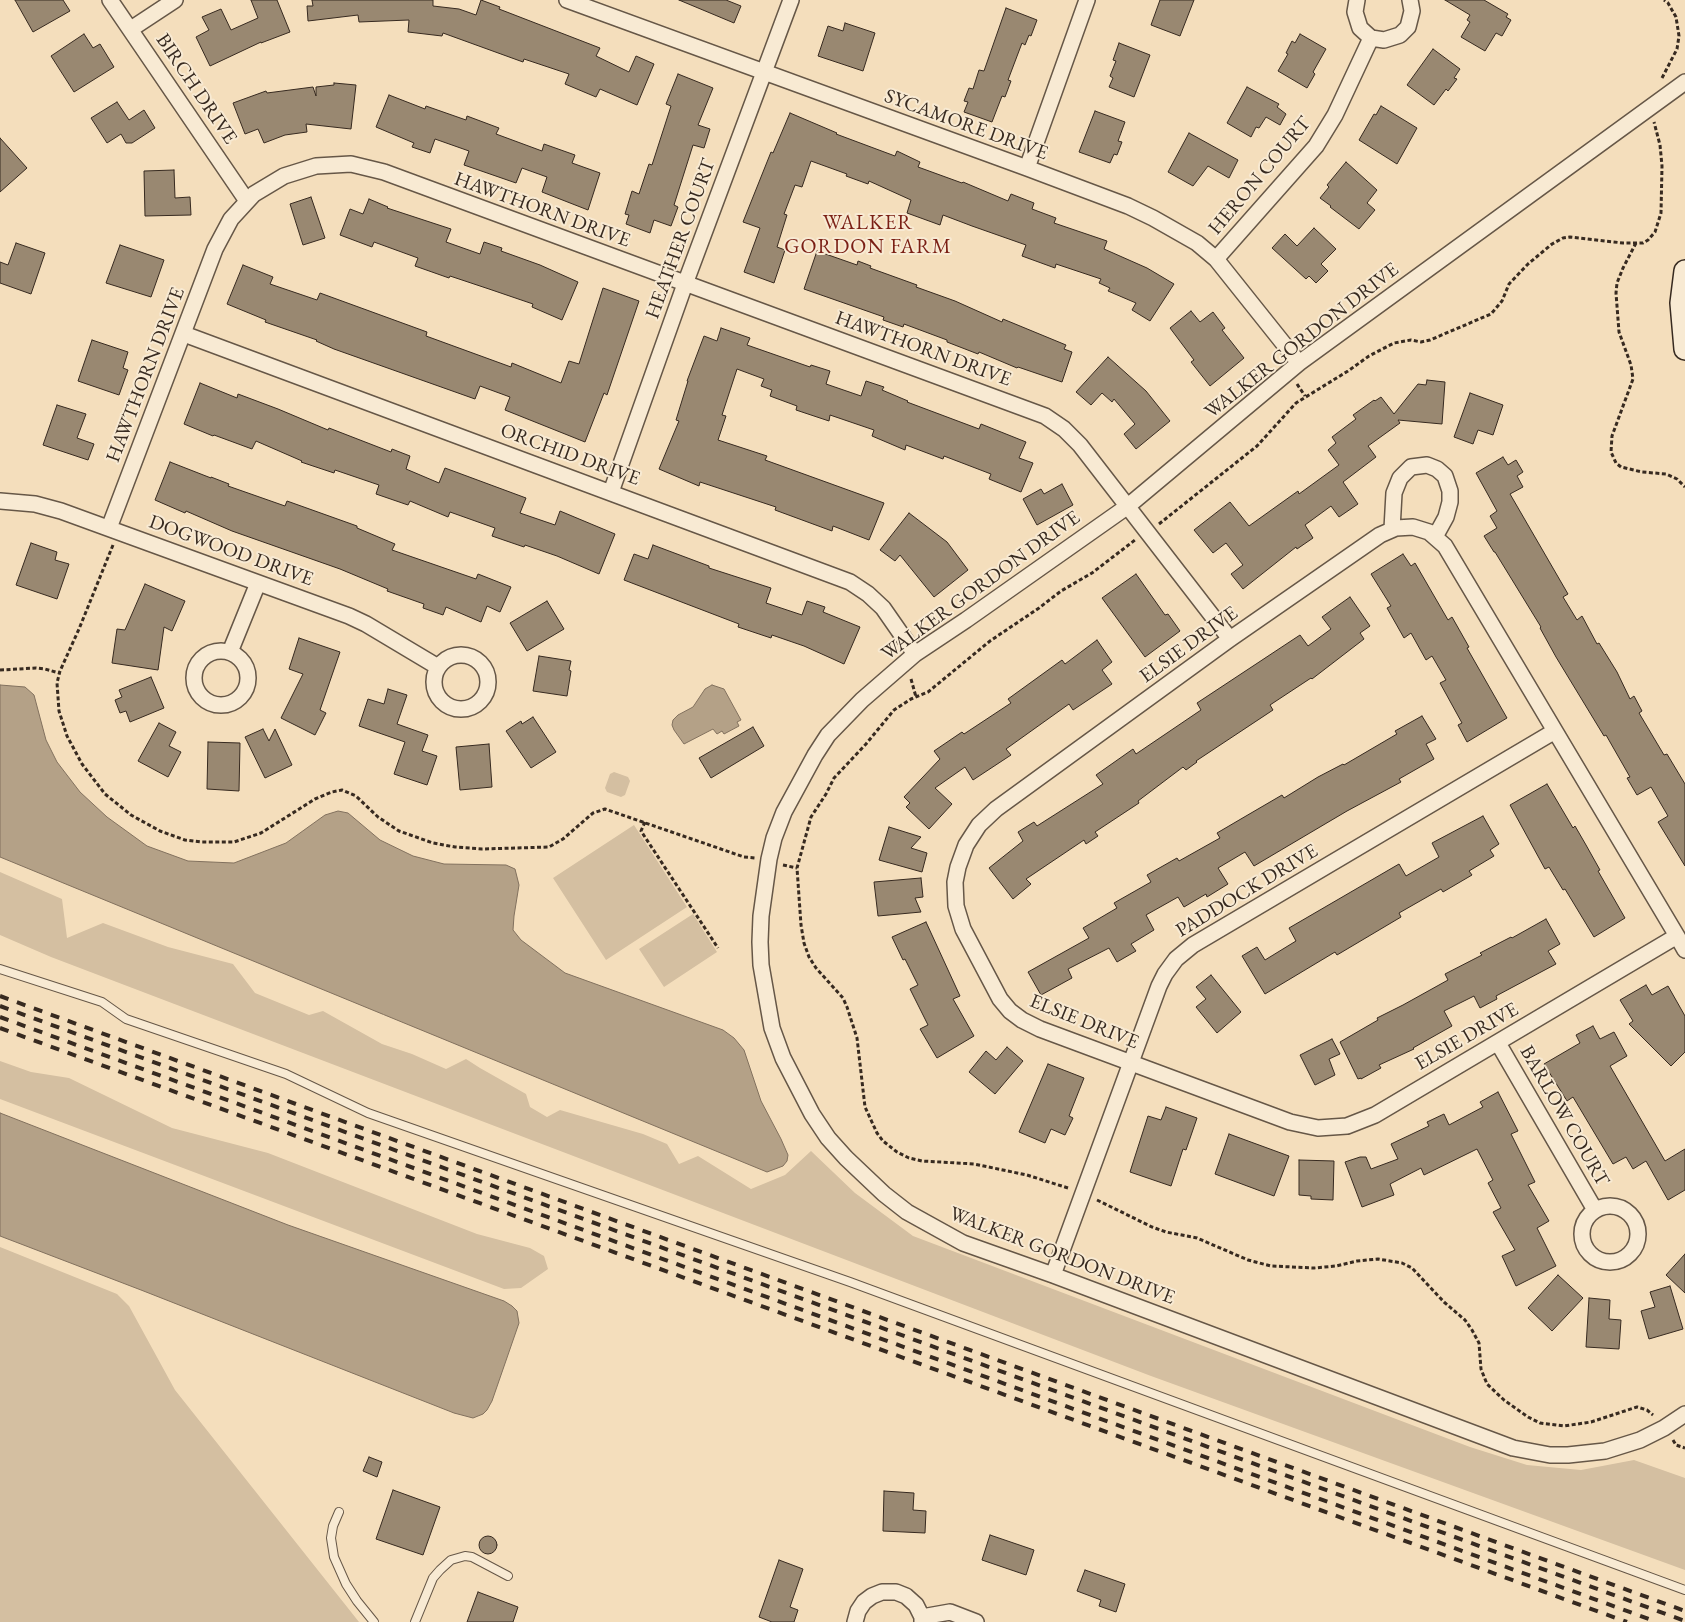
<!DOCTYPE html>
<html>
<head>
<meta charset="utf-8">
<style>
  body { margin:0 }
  canvas { display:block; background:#f4debc }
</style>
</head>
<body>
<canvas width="1685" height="1622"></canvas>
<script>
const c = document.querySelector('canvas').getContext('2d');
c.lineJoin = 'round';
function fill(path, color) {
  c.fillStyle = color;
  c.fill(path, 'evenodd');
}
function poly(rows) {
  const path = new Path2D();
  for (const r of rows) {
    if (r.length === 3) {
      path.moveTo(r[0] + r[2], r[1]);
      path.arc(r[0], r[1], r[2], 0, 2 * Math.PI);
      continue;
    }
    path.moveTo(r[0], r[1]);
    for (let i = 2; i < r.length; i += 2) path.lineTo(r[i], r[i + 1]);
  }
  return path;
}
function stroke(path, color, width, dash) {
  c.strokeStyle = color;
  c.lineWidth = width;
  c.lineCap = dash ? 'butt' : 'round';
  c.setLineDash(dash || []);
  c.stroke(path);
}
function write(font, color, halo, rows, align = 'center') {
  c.font = font + ' "EB Garamond",serif';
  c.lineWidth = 4;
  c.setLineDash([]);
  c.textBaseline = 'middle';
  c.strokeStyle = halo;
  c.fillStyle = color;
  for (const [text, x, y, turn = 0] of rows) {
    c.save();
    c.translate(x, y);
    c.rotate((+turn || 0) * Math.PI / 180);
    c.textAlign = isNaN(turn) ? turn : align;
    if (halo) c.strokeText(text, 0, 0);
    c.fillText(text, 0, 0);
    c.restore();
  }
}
fill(poly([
  [614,772,628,777,630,781,625,795,621,797,607,792,605,788,610,774],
  [634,825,687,907,606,960,553,878],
  [0,872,62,899,67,938,103,923,168,947,233,964,255,993,309,1015,323,1011,382,1044,412,1054,446,1069,466,1059,480,1068,526,1094,530,1107,547,1117,560,1110,643,1134,667,1144,679,1164,698,1156,751,1189,785,1175,811,1151,855,1193,913,1236,1470,1447,1527,1465,1581,1470,1634,1460,1685,1478,1685,1570,1151,1376,51,957,0,935],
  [693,914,717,952,664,987,639,949],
  [0,1061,31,1072,69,1078,172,1128,268,1153,477,1234,530,1248,544,1256,548,1269,521,1288,504,1289,0,1099],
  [0,1247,117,1294,129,1306,175,1390,359,1622,0,1622]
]), '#d4bfa1');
const water = poly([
  [0,685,25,687,34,695,46,740,57,762,80,792,107,817,147,846,188,861,234,863,286,843,325,815,338,811,348,813,380,840,413,856,444,864,506,865,515,869,519,885,514,916,513,930,521,940,565,973,723,1030,734,1038,744,1050,761,1101,781,1139,788,1155,787,1161,783,1166,767,1172,0,857,0,685],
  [712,685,724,689,741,720,737,722,739,726,724,734,722,731,717,734,713,729,684,744,674,730,672,725,673,720,678,715,693,707,705,689,712,685],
  [0,1113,288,1225,504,1301,512,1306,517,1311,519,1323,492,1401,487,1410,483,1414,473,1418,454,1413,141,1290,0,1236,0,1113]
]);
fill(water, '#b4a187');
stroke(water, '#82715e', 1);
const building = poly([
  [15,0,63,0,70,11,33,32,15,0],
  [251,0,277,0,290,32,261,43,261,42,210,66,196,37,209,30,202,17,221,9,231,30,258,18,251,0],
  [312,0,433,0,433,6,459,9,476,15,481,0,500,7,499,9,600,48,596,56,629,72,636,56,654,64,637,105,600,89,596,97,565,84,569,74,524,59,523,62,443,33,442,36,408,32,409,20,359,22,358,15,308,21,307,6,313,6,312,0],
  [679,0,726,0,741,6,734,23,679,0],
  [1160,0,1194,0,1180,36,1151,25,1160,0],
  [1445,0,1484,0,1508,14,1506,17,1511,20,1502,36,1496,33,1485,51,1461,37,1470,22,1467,20,1470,15,1445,0],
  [1006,8,1037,20,1031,36,1029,35,1025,45,1022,43,1008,80,1011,81,1005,97,1002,96,992,122,964,112,968,102,964,101,969,88,973,89,979,70,984,71,1006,8],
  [845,23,875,33,863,71,818,56,828,26,843,31,845,23],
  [84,34,93,48,100,44,114,67,74,92,51,56,84,34],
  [1300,34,1326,49,1313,72,1315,74,1307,88,1278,71,1288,54,1286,53,1292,41,1295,43,1300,34],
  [1119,43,1150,55,1134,97,1109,87,1113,78,1110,76,1116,61,1113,60,1119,43],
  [1433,49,1460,69,1454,78,1457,79,1448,91,1446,89,1434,105,1407,85,1433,49],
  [678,74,713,88,698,125,710,129,704,148,693,145,674,205,678,207,671,226,654,220,650,233,626,224,629,215,625,214,632,191,639,194,649,164,652,165,671,106,666,104,678,74],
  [334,83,356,85,351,129,306,124,307,132,285,135,264,143,258,129,245,134,233,103,266,91,267,93,313,87,316,96,316,87,334,85,334,83],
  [1247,87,1279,104,1277,107,1286,114,1280,125,1266,117,1259,128,1256,127,1251,137,1227,123,1247,87],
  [389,95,425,109,426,106,466,120,467,116,499,128,496,134,542,151,544,144,575,155,572,163,600,173,588,210,542,192,547,177,522,168,516,183,464,165,469,151,435,139,430,153,412,147,414,143,376,127,389,95],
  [117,102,129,120,144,110,155,128,132,143,126,143,121,134,107,143,91,118,117,102],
  [1381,106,1417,128,1397,164,1359,140,1374,114,1376,115,1381,106],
  [1095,111,1125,122,1118,141,1122,142,1117,155,1114,154,1110,163,1079,152,1095,111],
  [790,113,837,133,836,134,895,156,897,151,920,162,918,167,962,183,963,182,1008,201,1011,194,1034,203,1032,209,1056,218,1054,223,1107,241,1104,249,1147,268,1174,284,1150,321,1132,310,1136,303,1108,291,1110,288,1099,283,1101,279,1056,264,1055,268,1022,256,1026,245,972,226,943,215,940,225,907,213,911,200,869,181,868,184,846,176,847,174,811,161,802,187,795,185,784,214,787,215,777,247,785,250,774,283,744,272,760,228,743,222,771,152,773,153,790,113],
  [1189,133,1238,160,1229,178,1208,166,1193,186,1168,172,1189,133],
  [0,138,27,168,0,192,0,138],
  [1346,162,1377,190,1367,203,1375,210,1359,229,1330,207,1331,206,1320,198,1329,187,1327,185,1346,162],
  [174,170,175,198,190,197,191,215,145,216,144,171,174,170],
  [311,197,325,238,303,245,290,204,311,197],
  [369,199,388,207,387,208,451,229,446,242,480,254,484,242,502,248,501,251,540,265,578,282,562,320,532,307,533,304,489,289,450,276,449,278,415,266,418,258,374,242,372,247,340,235,350,209,363,214,369,199],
  [1314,228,1336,249,1321,264,1328,271,1316,283,1309,276,1306,279,1272,248,1285,234,1297,246,1314,228],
  [16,243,45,253,31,294,0,283,0,262,8,265,16,243],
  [120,245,164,260,151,297,106,283,120,245],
  [817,251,857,265,858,261,871,266,870,268,917,285,916,287,955,301,1002,322,1003,319,1066,345,1064,349,1072,352,1062,382,1018,367,1017,368,979,352,978,354,947,342,947,340,904,324,903,327,883,320,884,317,804,289,817,251],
  [243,265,273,277,270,284,317,300,320,293,427,332,426,336,511,367,512,363,561,383,569,361,579,364,603,288,639,301,607,395,604,393,585,442,505,410,510,397,480,386,475,399,334,349,316,341,317,340,265,322,266,320,227,304,243,265],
  [1191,311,1200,322,1213,312,1225,328,1222,330,1244,358,1210,386,1191,362,1194,360,1170,328,1191,311],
  [721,328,750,338,747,345,810,367,811,365,830,371,826,384,861,396,866,381,884,387,882,390,908,401,907,402,979,429,981,424,1026,442,1019,458,1033,463,1021,492,989,479,991,474,944,456,943,459,906,445,905,450,872,436,874,430,830,415,829,421,796,410,797,406,770,396,772,390,761,386,764,379,737,369,722,415,726,416,718,440,767,456,765,460,884,503,869,540,833,526,832,531,775,510,776,507,700,482,699,486,659,469,679,421,676,420,688,381,687,381,704,336,717,341,721,328],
  [92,340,128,352,123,368,128,370,119,395,78,381,92,340],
  [1108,357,1146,391,1170,421,1136,449,1124,434,1135,424,1114,399,1112,402,1102,393,1091,405,1076,392,1108,357],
  [1427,380,1445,382,1442,424,1398,420,1400,423,1368,446,1376,457,1343,482,1358,504,1339,517,1331,506,1305,525,1313,538,1297,549,1296,547,1243,589,1231,574,1243,565,1226,543,1213,553,1194,530,1230,502,1249,526,1298,491,1299,494,1339,465,1328,450,1336,443,1332,437,1356,419,1353,415,1374,400,1375,401,1381,397,1394,414,1418,384,1426,385,1427,380],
  [200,383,237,398,238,394,278,409,328,430,329,428,391,452,392,449,410,456,406,469,439,483,445,468,526,498,520,513,555,525,560,511,615,534,599,574,557,556,525,545,524,547,492,536,495,528,450,512,448,517,410,501,408,505,376,494,379,485,335,470,334,473,301,462,302,461,256,441,252,449,214,435,213,436,184,424,200,383],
  [1470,393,1503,405,1493,435,1478,430,1473,444,1454,437,1470,393],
  [57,405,86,414,77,438,94,444,88,460,43,445,57,405],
  [1503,457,1508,465,1516,460,1523,472,1517,476,1523,487,1510,494,1568,594,1563,597,1577,620,1582,616,1597,644,1599,643,1617,672,1630,699,1634,696,1642,711,1639,713,1664,755,1667,754,1685,784,1685,866,1658,822,1668,816,1651,787,1637,795,1627,778,1630,777,1606,735,1604,736,1556,657,1540,628,1541,627,1495,552,1494,552,1484,536,1497,528,1490,516,1497,511,1476,473,1503,457],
  [170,462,211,478,211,477,229,484,228,486,285,506,287,501,357,526,357,528,395,544,392,550,476,579,478,574,511,587,500,612,487,606,481,622,446,607,443,615,423,608,424,604,387,591,388,589,340,569,232,531,186,511,185,513,155,500,170,462],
  [1062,484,1073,505,1037,525,1023,499,1041,489,1044,494,1062,484],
  [909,513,947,542,968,570,934,597,900,555,895,561,880,550,909,513],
  [31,543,57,552,55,560,69,564,57,599,16,585,31,543],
  [653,545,709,566,709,568,771,588,766,603,802,615,807,601,825,607,823,612,860,627,844,664,804,646,772,635,771,638,738,627,739,624,624,580,634,554,648,559,653,545],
  [1403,554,1411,566,1415,563,1448,620,1452,617,1469,647,1467,648,1507,718,1467,742,1458,725,1462,723,1440,683,1446,680,1432,656,1426,660,1411,633,1404,638,1387,608,1391,606,1371,574,1403,554],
  [1136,574,1165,615,1168,614,1180,631,1145,657,1102,598,1136,574],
  [145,584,185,601,172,631,164,627,158,670,112,663,117,629,125,630,145,584],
  [1350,597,1370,626,1360,633,1364,639,1312,679,1311,678,1270,705,1273,710,1196,761,1197,762,1186,770,1183,767,1138,801,1139,803,1095,832,1098,836,1086,844,1084,840,1026,879,1031,884,1013,899,989,868,1023,841,1018,832,1034,822,1037,826,1103,784,1096,775,1133,749,1136,754,1201,710,1197,703,1300,635,1308,646,1331,629,1322,617,1350,597],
  [547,601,564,629,527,651,510,623,547,601],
  [299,638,340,652,320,710,326,713,315,735,281,718,303,674,289,669,299,638],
  [1097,640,1112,662,1102,670,1112,684,1073,710,1069,704,1006,749,1011,755,973,780,965,767,935,788,952,804,929,829,906,807,910,803,904,797,940,759,934,751,962,732,964,734,1011,703,1008,699,1062,660,1065,664,1097,640],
  [539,656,571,661,569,670,571,671,567,696,533,691,539,656],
  [151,677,164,708,130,722,126,711,120,713,115,700,122,697,119,690,151,677],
  [388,689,407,695,397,724,428,735,422,751,437,756,427,785,394,774,405,742,359,726,368,699,384,704,388,689],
  [1422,716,1436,739,1426,744,1434,759,1399,779,1401,782,1347,811,1254,866,1245,852,1218,868,1228,884,1207,897,1206,894,1184,907,1178,897,1146,915,1154,930,1131,944,1136,951,1117,962,1109,948,1068,969,1072,978,1041,995,1028,972,1089,938,1083,928,1117,908,1114,903,1151,882,1147,875,1177,858,1179,861,1220,838,1217,833,1246,816,1282,795,1284,798,1318,777,1343,764,1344,765,1397,734,1395,731,1422,716],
  [533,717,556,752,531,768,506,731,521,721,522,724,533,717],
  [159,723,176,732,169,746,181,752,168,777,138,761,159,723],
  [753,727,764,746,711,778,699,758,753,727],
  [263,729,269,741,275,729,292,765,265,778,245,737,263,729],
  [208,742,240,743,239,791,207,789,208,742],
  [489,744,492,787,460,790,456,747,489,744],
  [1547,784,1573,828,1575,826,1586,845,1600,870,1598,871,1625,918,1594,937,1565,889,1563,890,1549,867,1545,869,1510,805,1547,784],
  [1483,816,1499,844,1490,850,1494,856,1469,871,1472,875,1443,892,1441,889,1399,913,1401,917,1337,955,1335,952,1265,994,1242,956,1257,947,1265,960,1296,941,1289,928,1399,864,1406,876,1439,857,1432,843,1483,816],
  [889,827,921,837,911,848,927,853,922,872,879,860,889,827],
  [921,878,923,897,915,898,921,912,878,916,874,882,921,878],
  [1546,919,1560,944,1548,951,1556,964,1496,996,1497,999,1480,1008,1474,996,1444,1011,1452,1026,1413,1048,1414,1049,1379,1065,1381,1068,1361,1079,1361,1078,1358,1079,1340,1042,1378,1020,1377,1018,1403,1005,1448,980,1445,974,1482,955,1480,953,1511,937,1512,938,1546,919],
  [926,922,960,996,953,999,974,1036,937,1058,920,1029,928,1025,910,989,918,985,905,959,903,960,892,937,926,922],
  [1211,975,1241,1012,1217,1033,1196,1007,1206,999,1196,987,1211,975],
  [1646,985,1652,995,1668,986,1685,1016,1685,1052,1671,1066,1629,1024,1633,1021,1620,1000,1646,985],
  [1593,1026,1600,1039,1614,1032,1627,1056,1610,1066,1665,1161,1685,1149,1685,1190,1668,1200,1646,1161,1633,1169,1626,1157,1613,1164,1573,1097,1567,1101,1544,1064,1580,1043,1576,1035,1593,1026],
  [1332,1039,1340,1054,1329,1059,1335,1075,1315,1085,1300,1055,1332,1039],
  [1007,1047,1023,1061,995,1094,969,1072,986,1051,996,1060,1007,1047],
  [1048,1064,1084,1078,1069,1116,1073,1118,1065,1135,1051,1129,1045,1143,1019,1132,1048,1064],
  [1498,1092,1518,1131,1511,1134,1535,1182,1528,1185,1549,1221,1537,1228,1556,1266,1516,1286,1502,1256,1515,1250,1493,1212,1501,1208,1488,1183,1493,1180,1477,1149,1424,1175,1421,1168,1390,1184,1394,1195,1362,1207,1345,1162,1360,1157,1366,1157,1371,1169,1398,1159,1391,1144,1429,1126,1427,1122,1444,1114,1449,1125,1483,1107,1480,1102,1498,1092],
  [1166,1107,1197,1118,1186,1150,1183,1149,1171,1186,1130,1172,1148,1116,1161,1120,1166,1107],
  [1229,1134,1289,1156,1274,1196,1215,1174,1229,1134],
  [1299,1160,1334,1161,1333,1200,1311,1199,1311,1196,1299,1195,1299,1160],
  [1685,1254,1685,1293,1666,1275,1685,1254],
  [1558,1275,1583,1298,1552,1331,1528,1308,1558,1275],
  [1670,1286,1683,1329,1649,1339,1641,1311,1655,1307,1650,1292,1670,1286],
  [1589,1298,1610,1300,1609,1319,1621,1320,1619,1349,1586,1347,1589,1298],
  [369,1457,382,1462,377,1477,363,1471,369,1457],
  [393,1490,440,1507,423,1555,376,1539,393,1490],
  [884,1491,914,1493,913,1510,926,1511,925,1533,883,1531,884,1491],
  [990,1535,1034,1550,1026,1575,982,1560,990,1535],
  [488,1545,9],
  [779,1560,803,1569,790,1607,798,1610,794,1622,772,1622,759,1617,779,1560],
  [1085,1570,1125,1584,1116,1612,1099,1606,1101,1600,1077,1591,1085,1570],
  [478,1592,518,1607,513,1622,467,1622,478,1592]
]);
fill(building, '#998871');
stroke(building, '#372a20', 1);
const lane = poly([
  [0,969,102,1002,126,1019,286,1074,368,1113,850,1282,1685,1590],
  [339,1512,333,1526,331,1538,334,1557,346,1584,357,1601,374,1622],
  [415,1622,433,1578,440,1570,451,1560,465,1556,472,1557,508,1576]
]);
const street = poly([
  [110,0,247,201],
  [567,0,1027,168,1128,206,1153,218,1197,243,1216,259,1299,363],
  [1357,0,1355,12,1360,28,1371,38,1384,40,1400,35,1408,27,1412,11,1410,0],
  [131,29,175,0],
  [1685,82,1299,363,1128,506,966,620,915,654,862,700,828,735,815,755,784,812,774,838,769,859,761,916,760,942,761,965,772,1028,783,1058,812,1114,828,1138,846,1158,884,1194,907,1212,963,1243,1053,1275,1513,1448,1550,1455,1568,1455,1605,1451,1640,1440,1664,1428,1685,1414],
  [1027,168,1087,0],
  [1216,259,1316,146,1335,115,1371,38],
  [184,334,850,582,868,594,883,608,915,654],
  [611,492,685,284,791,0],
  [0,501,35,504,61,511,349,616,366,624,438,667],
  [109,528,215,249,231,219,254,194,284,176,316,166,351,164,384,172,1045,416,1064,429,1080,445,1230,639],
  [1392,529,1394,493,1400,478,1411,467,1427,465,1437,469,1445,476,1450,491,1450,502,1446,517,1435,537],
  [221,678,27],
  [230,652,258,583],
  [461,682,27],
  [1677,936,1375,1115,1347,1126,1318,1128,1290,1122,1040,1029,1022,1020,1010,1011,1000,999,963,929,956,906,955,882,958,867,966,845,979,825,996,809,1230,639,1380,535,1396,528,1413,527,1429,532,1445,546,1555,731,1677,936,1685,950],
  [1498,1043,1595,1210],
  [1610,1234,28],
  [1053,1275,1159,986,1165,974,1176,959,1193,945,1555,731],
  [922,1617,950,1612,976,1622],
  [855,1622,858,1611,864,1602,872,1596,882,1592,896,1592,906,1596,916,1605,922,1617,922,1622]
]);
const secondary = poly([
  [1685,271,1681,303,1685,349]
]);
stroke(lane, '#665747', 10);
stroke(street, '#665747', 18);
stroke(secondary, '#372a20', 24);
stroke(poly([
  [1662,78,1677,49,1679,36,1676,17,1668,3,1664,0],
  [1636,243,1623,268,1617,283,1616,293,1619,332,1631,365,1633,379,1612,436,1611,452,1616,463,1621,467,1642,472,1666,474,1677,479,1685,487],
  [1297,384,1305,396],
  [1159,524,1257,446,1296,403,1348,371,1369,356,1394,343,1411,340,1421,342,1430,340,1491,314,1502,301,1509,284,1528,264,1552,244,1563,238,1570,237,1623,243,1643,243,1648,240,1655,232,1661,213,1662,166,1660,145,1654,122],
  [113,545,79,629,60,671,57,683,59,711,67,736,82,764,105,794,131,815,160,831,185,840,201,842,234,842,261,833,315,799,332,792,342,790,356,796,378,817,399,831,433,843,455,847,482,849,549,847,563,839,593,813,605,809,744,857,755,858],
  [0,670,36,668,45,669,59,673],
  [911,679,916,697],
  [645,822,641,831,718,948],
  [783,865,797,868],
  [1068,1188,1027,1175,974,1164,922,1161,909,1158,897,1152,883,1141,877,1133,865,1107,857,1038,847,1007,843,998,816,968,809,957,804,943,801,925,797,868,811,817,826,794,834,778,866,744,894,710,911,699,928,692,990,641,1039,608,1061,591,1092,573,1135,540],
  [1097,1200,1152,1227,1166,1232,1197,1238,1248,1260,1271,1266,1314,1268,1336,1266,1357,1261,1378,1259,1402,1263,1412,1268,1444,1302,1465,1320,1472,1330,1479,1343,1481,1369,1487,1384,1504,1400,1528,1417,1540,1423,1564,1426,1591,1422,1637,1407,1647,1410,1653,1415],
  [1673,1440,1676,1445,1685,1448]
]), '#372a20', 3, [4, 2.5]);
stroke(lane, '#f8ead3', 8);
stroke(street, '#f8ead3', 15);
stroke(secondary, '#f8ead3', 21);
stroke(poly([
  [0,996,1685,1611],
  [0,1006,1685,1621],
  [0,1017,1657,1622],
  [0,1028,1627,1622]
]), '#372a20', 4, [9, 9]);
write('20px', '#372a20', '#f8ead3', [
  ["BIRCH DRIVE",196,89,56],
  ["SYCAMORE DRIVE",966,125,20],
  ["HERON COURT",1260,176,-50],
  ["HAWTHORN DRIVE",542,210,20],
  ["HEATHER COURT",681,239,-70],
  ["WALKER GORDON DRIVE",1302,341,-38],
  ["HAWTHORN DRIVE",923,349,20],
  ["HAWTHORN DRIVE",146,375,-69],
  ["ORCHID DRIVE",570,455,20],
  ["DOGWOOD DRIVE",231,551,20],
  ["WALKER GORDON DRIVE",981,586,-36],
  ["ELSIE DRIVE",1189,645,-36],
  ["PADDOCK DRIVE",1247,891,-31],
  ["ELSIE DRIVE",1084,1022,22],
  ["ELSIE DRIVE",1467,1037,-30],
  ["BARLOW COURT",1564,1116,60],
  ["WALKER GORDON DRIVE",1062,1256,21]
]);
c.letterSpacing = '1px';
write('21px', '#7a1f14', '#f8ead3', [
  ["WALKER",868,223],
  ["GORDON FARM",868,247]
]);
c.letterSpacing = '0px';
</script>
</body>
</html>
